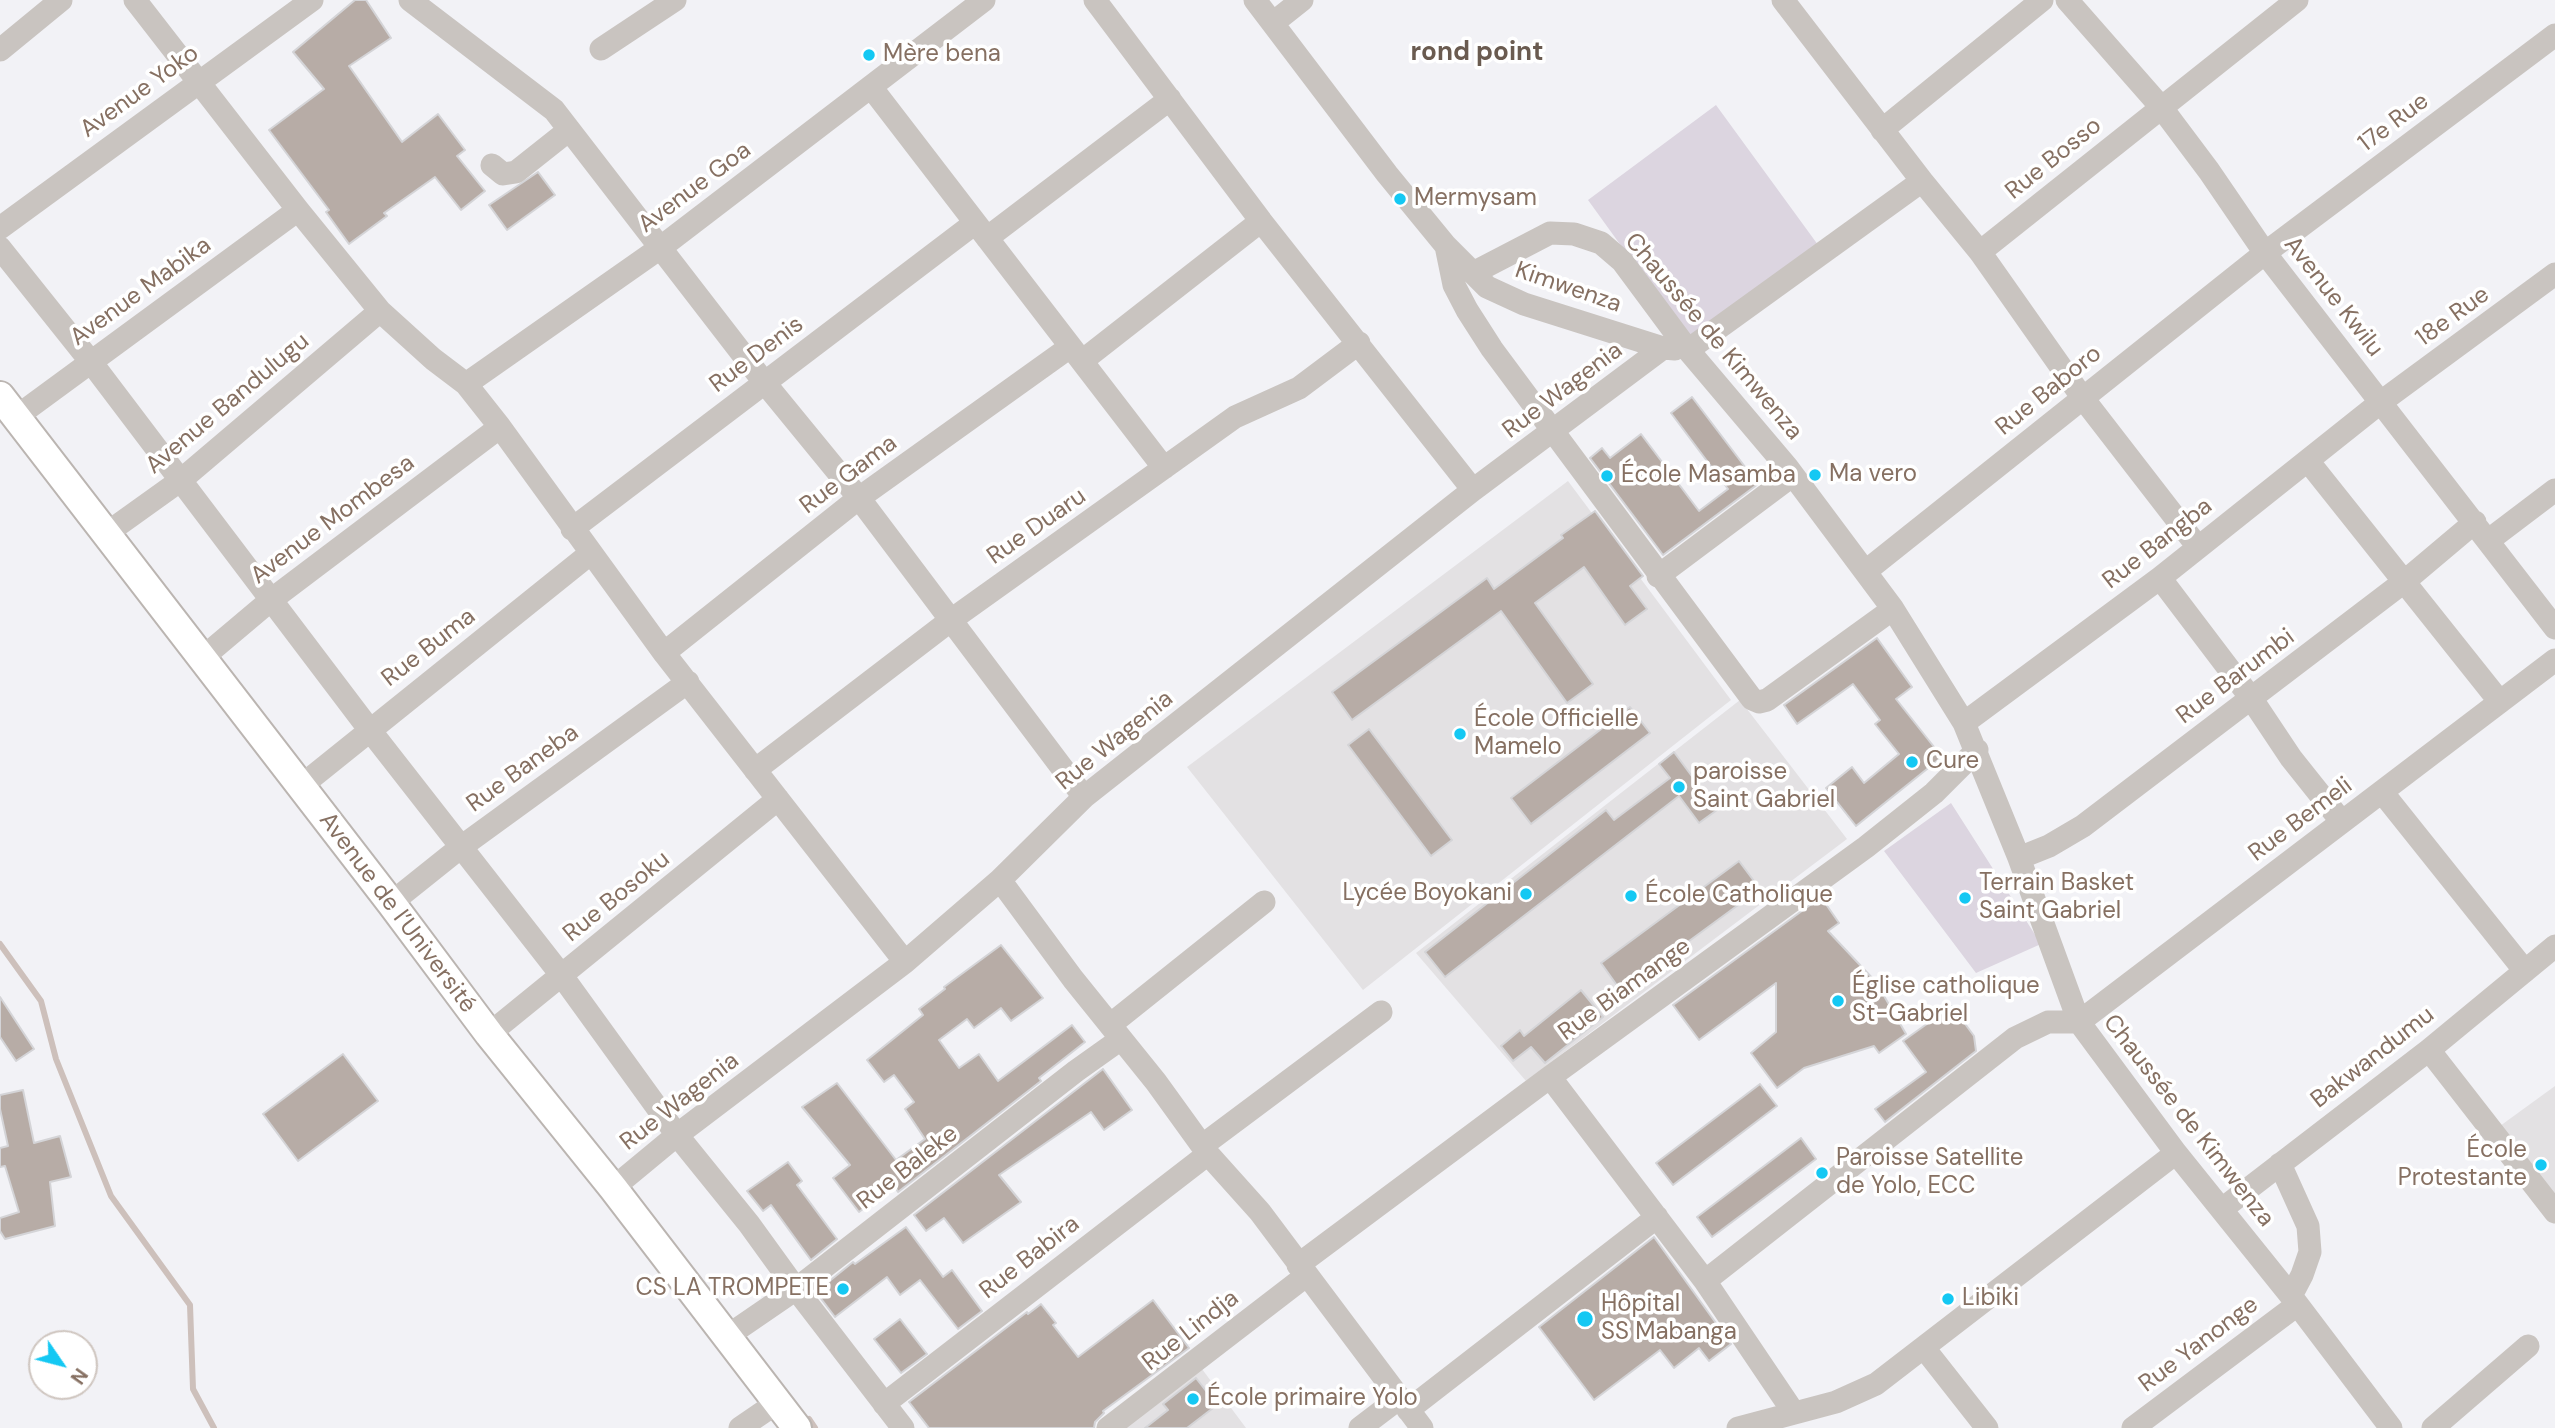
<!DOCTYPE html>
<html>
<head>
<meta charset="utf-8">
<style>
  body { margin:0 }
  #map { position:relative; width:2555px; height:1428px; overflow:hidden; background:#f2f2f6; font-family:"DM Sans",sans-serif }
  canvas { display:block }
  .north { position:absolute; left:28px; top:1330px; width:70px; height:70px; box-sizing:border-box; background:#fff; border:2px solid #cfc6c0; border-radius:50%; rotate:125deg; font-size:19px; font-weight:700; line-height:28px; text-align:center; color:#867062 }
  .north::after { content:''; display:block; margin:auto; width:24px; height:32px; background:#14c8f3; clip-path:polygon(50% 0,100% 100%,50% 72%,0 100%) }
</style>
</head>
<body>
<div id="map">
<canvas width="2555" height="1428"></canvas>
<div class="north">N</div>
</div>
<script>
const c = document.querySelector('canvas').getContext('2d');
c.lineJoin = 'round';
function fill(path, color) {
  c.fillStyle = color;
  c.fill(path, 'evenodd');
}
function poly(rows) {
  const path = new Path2D();
  for (const r of rows) {
    path.moveTo(r[0], r[1]);
    for (let i = 2; i < r.length; i += 2) path.lineTo(r[i], r[i + 1]);
  }
  return path;
}
function stroke(path, color, width, dash) {
  c.strokeStyle = color;
  c.lineWidth = width;
  c.lineCap = dash ? 'butt' : 'round';
  c.setLineDash(dash || []);
  c.stroke(path);
}
function write(font, color, halo, rows, align = 'center') {
  c.font = font + ' "DM Sans",sans-serif';
  c.lineWidth = 7;
  c.setLineDash([]);
  c.textBaseline = 'middle';
  c.strokeStyle = halo;
  c.fillStyle = color;
  for (const [text, x, y, turn = 0] of rows) {
    c.save();
    c.translate(x, y);
    c.rotate((+turn || 0) * Math.PI / 180);
    c.textAlign = isNaN(turn) ? turn : align;
    if (halo) c.strokeText(text, 0, 0);
    c.fillText(text, 0, 0);
    c.restore();
  }
}
fill(poly([
  [1568,481,1731,700,1363,990,1187,767],
  [1740,700,1847,839,1526,1081,1416,953],
  [2555,1086,2555,1204,2500,1126],
  [1202,1369,1246,1428,1123,1428]
]), '#e3e1e3');
fill(poly([
  [1716,105,1821,249,1692,344,1588,200],
  [1951,803,2041,944,1976,973,1884,851]
]), '#dcd5e0');
stroke(poly([
  [0,944,41,1001,56,1059,111,1196,190,1305,193,1389,214,1428],
  [809,1419,815,1428]
]), '#cdc0bb', 6);
const building = poly([
  [355,0,366,0,391,38,349,66,402,142,438,114,465,150,457,156,485,191,461,210,435,177,384,213,387,216,349,244,326,212,329,210,269,130,324,89,293,52,355,0],
  [538,172,555,195,507,230,489,205,538,172],
  [1692,397,1758,484,1663,555,1590,458,1602,448,1610,458,1641,434,1699,511,1728,489,1671,413,1692,397],
  [1595,511,1643,576,1630,586,1647,609,1625,625,1584,567,1535,603,1593,684,1567,703,1501,611,1352,720,1332,692,1487,578,1494,589,1563,538,1561,535,1595,511],
  [1877,638,1912,687,1896,699,1942,757,1856,826,1826,788,1852,767,1864,783,1899,754,1875,724,1880,720,1853,684,1797,724,1784,705,1877,638],
  [1630,707,1650,733,1531,824,1511,798,1630,707],
  [1369,729,1452,840,1431,856,1348,745,1369,729],
  [1674,752,1717,810,1699,823,1679,796,1445,977,1425,952,1606,810,1614,820,1670,778,1659,764,1674,752],
  [1739,861,1760,889,1621,991,1601,963,1739,861],
  [1821,897,1839,923,1828,931,1876,982,1906,1034,1879,1053,1874,1046,1804,1068,1777,1088,1751,1053,1776,1032,1776,983,1699,1040,1673,1005,1821,897],
  [1001,945,1043,998,1011,1021,1001,1008,974,1028,967,1019,939,1040,959,1068,979,1054,998,1081,1072,1025,1085,1042,1039,1078,1041,1081,898,1192,894,1185,859,1212,833,1178,850,1165,802,1107,837,1083,896,1160,925,1139,905,1109,914,1102,894,1075,884,1082,867,1060,923,1015,919,1009,945,989,944,987,1001,945],
  [1581,990,1603,1017,1545,1063,1531,1047,1513,1061,1501,1046,1520,1030,1524,1036,1581,990],
  [0,997,34,1049,16,1061,0,1037,0,997],
  [1952,1006,1974,1036,1976,1051,1885,1122,1875,1109,1926,1072,1903,1041,1952,1006],
  [343,1054,378,1101,298,1161,263,1114,343,1054],
  [1103,1069,1132,1110,1104,1130,1091,1112,999,1175,1021,1202,963,1243,944,1218,926,1231,914,1215,1103,1069],
  [1760,1084,1777,1106,1673,1185,1656,1163,1760,1084],
  [23,1090,34,1143,60,1136,71,1177,50,1182,55,1226,5,1239,0,1231,0,1218,19,1212,5,1166,0,1167,0,1148,8,1146,0,1109,0,1095,23,1090],
  [1801,1138,1816,1159,1712,1237,1697,1217,1801,1138],
  [788,1162,802,1181,797,1185,837,1239,811,1260,771,1205,763,1211,747,1191,788,1162],
  [906,1227,943,1277,952,1270,982,1311,958,1329,920,1280,900,1295,887,1277,835,1317,816,1292,853,1262,855,1264,906,1227],
  [1654,1237,1731,1344,1709,1361,1699,1348,1674,1368,1660,1350,1594,1400,1539,1327,1654,1237],
  [1153,1300,1189,1348,1103,1411,1104,1413,1095,1422,1094,1428,929,1428,909,1402,1027,1312,1028,1314,1041,1304,1056,1323,1053,1325,1078,1357,1153,1300],
  [900,1319,927,1354,901,1373,874,1339,900,1319],
  [1196,1378,1217,1405,1187,1428,1145,1428,1168,1410,1163,1404,1196,1378]
]);
fill(building, '#b7aca6');
stroke(building, '#d4d4d7', 2);
const major = poly([
  [0,396,391,903,489,1034,613,1188,797,1428]
]);
stroke(major, '#bbb5b1', 32);
stroke(poly([
  [135,0,298,210,380,311,433,359,466,384,660,248,984,0],
  [410,0,554,110,764,382,859,498,1084,797],
  [1095,0,1261,221,1473,490],
  [1255,0,1387,174,1446,246,1487,287,1524,304,1663,348,1675,349],
  [1783,0,1922,181,1980,252,2082,397,2198,547],
  [2067,0,2161,107,2209,171,2265,253,2555,628],
  [1273,23,1302,0],
  [601,49,675,0],
  [0,50,61,0],
  [871,87,1164,468],
  [1882,130,2042,0],
  [492,165,503,174,516,172,569,130],
  [0,228,312,0],
  [987,238,1170,99],
  [1446,246,1454,285,1467,310,1492,349,1752,699,1759,702,1767,700,1893,609],
  [0,248,91,362,369,729,562,976,677,1135,749,1224,796,1289,903,1428],
  [1980,252,2297,0],
  [1473,273,1550,233,1574,234,1601,243,1622,261,1688,350,1787,467,1893,609,1964,723,2019,858,2079,1022,2176,1153,2291,1296,2391,1428],
  [1688,350,1922,181],
  [1082,361,1261,221],
  [466,384,500,427,664,653,905,962],
  [16,417,298,210],
  [2308,461,2500,702],
  [572,529,975,223],
  [107,533,181,480,380,311],
  [2489,540,2555,490],
  [1866,571,2265,253,2555,35],
  [1658,576,1793,475],
  [2160,578,2251,698,2291,758,2342,822],
  [664,653,859,498,1070,347],
  [201,659,271,600,500,427],
  [1964,723,2160,578,2381,402,2555,274],
  [755,770,951,620,1235,417,1299,388,1359,343],
  [301,786,591,553],
  [2382,792,2525,971],
  [2019,858,2049,846,2083,826,2405,581,2475,522],
  [1000,880,1073,979,1156,1082,1208,1154,1260,1212,1422,1428],
  [391,903,461,847,688,682],
  [1110,1025,1264,902],
  [489,1034,778,799],
  [2429,1050,2555,1212],
  [1550,1077,1705,1281,1794,1413],
  [1203,1145,1381,1012],
  [2280,1164,2308,1226,2310,1252,2302,1275,2291,1296],
  [613,1188,677,1135,905,962,1000,880,1084,797,1473,490,1663,348],
  [2222,1209,2429,1050,2555,946],
  [1298,1265,1550,1077,1866,847,1934,793,1977,750],
  [1705,1281,2015,1038,2048,1022,2079,1022,2555,660],
  [726,1337,796,1289,1076,1071,1121,1039],
  [1924,1348,1987,1428],
  [884,1404,1208,1154],
  [1408,1410,1657,1217],
  [740,1428,778,1402],
  [1108,1428,1307,1275],
  [1360,1428,1398,1399],
  [1738,1428,1836,1402,1876,1384,2176,1153],
  [2133,1428,2297,1305],
  [2433,1428,2528,1346]
]), '#c9c4c0', 23);
stroke(major, '#fff', 28);
for (const [x, y, r, color] of [
  [869,55,7,"#14c8f3"],
  [1400,199,7,"#14c8f3"],
  [1815,475,7,"#14c8f3"],
  [1607,476,7,"#14c8f3"],
  [1460,734,7,"#14c8f3"],
  [1912,762,7,"#14c8f3"],
  [1679,787,7,"#14c8f3"],
  [1526,894,7,"#14c8f3"],
  [1631,896,7,"#14c8f3"],
  [1965,898,7,"#14c8f3"],
  [1838,1001,7,"#14c8f3"],
  [2541,1165,7,"#14c8f3"],
  [1822,1173,7,"#14c8f3"],
  [843,1289,7,"#14c8f3"],
  [1948,1299,7,"#14c8f3"],
  [1585,1319,9,"#14c8f3"],
  [1193,1399,7,"#14c8f3"]
]) {
  const dot = new Path2D();
  dot.arc(x, y, r, 0, 2 * Math.PI);
  c.fillStyle = color;
  c.fill(dot);
  stroke(dot, '#fff', 2.5);
}
write('24px', '#867062', '#fff', [
  ["Mère bena",883,55],
  ["Mermysam",1414,199],
  ["Ma vero",1829,475],
  ["École Masamba",1621,476],
  ["École Officielle",1474,720],
  ["Mamelo",1474,748],
  ["Cure",1926,762],
  ["paroisse",1693,773],
  ["Saint Gabriel",1693,801],
  ["Terrain Basket",1979,884],
  ["Saint Gabriel",1979,912],
  ["Lycée Boyokani",1512,894,"right"],
  ["École Catholique",1645,896],
  ["Église catholique",1852,987],
  ["St-Gabriel",1852,1015],
  ["École",2527,1151,"right"],
  ["Protestante",2527,1179,"right"],
  ["Paroisse Satellite",1836,1159],
  ["de Yolo, ECC",1836,1187],
  ["CS LA TROMPETE",829,1289,"right"],
  ["Libiki",1962,1299],
  ["Hôpital",1601,1305],
  ["SS Mabanga",1601,1333],
  ["École primaire Yolo",1207,1399]
], 'left');
write('24px', '#867062', '#fff', [
  ["Avenue Yoko",140,92,-36],
  ["17e Rue",2394,123,-37],
  ["Rue Bosso",2054,159,-39],
  ["Avenue Goa",695,188,-37],
  ["Kimwenza",1568,288,19],
  ["Avenue Mabika",141,292,-36],
  ["Avenue Kwilu",2333,297,52],
  ["18e Rue",2453,317,-36],
  ["Chaussée de Kimwenza",1713,337,50],
  ["Rue Denis",757,355,-37],
  ["Rue Wagenia",1563,391,-37],
  ["Rue Baboro",2049,391,-39],
  ["Avenue Bandulugu",228,404,-40],
  ["Rue Gama",849,475,-37],
  ["Avenue Mombesa",333,520,-37],
  ["Rue Duaru",1037,527,-35],
  ["Rue Bangba",2158,544,-38],
  ["Rue Buma",429,648,-38],
  ["Rue Barumbi",2236,677,-37],
  ["Rue Wagenia",1115,741,-39],
  ["Rue Baneba",523,769,-36],
  ["Rue Bemeli",2301,820,-37],
  ["Rue Bosoku",617,897,-39],
  ["Avenue de l’Université",397,913,53],
  ["Rue Biamange",1625,990,-36],
  ["Bakwandumu",2373,1058,-38],
  ["Rue Wagenia",680,1102,-38],
  ["Chaussée de Kimwenza",2188,1121,52],
  ["Rue Baleke",908,1168,-38],
  ["Rue Babira",1030,1258,-38],
  ["Rue Lindja",1191,1331,-38],
  ["Rue Yanonge",2199,1345,-37]
]);
write('bold 26px', '#6a5b50', '#fff', [
  ["rond point",1477,53]
]);
</script>
</body>
</html>
